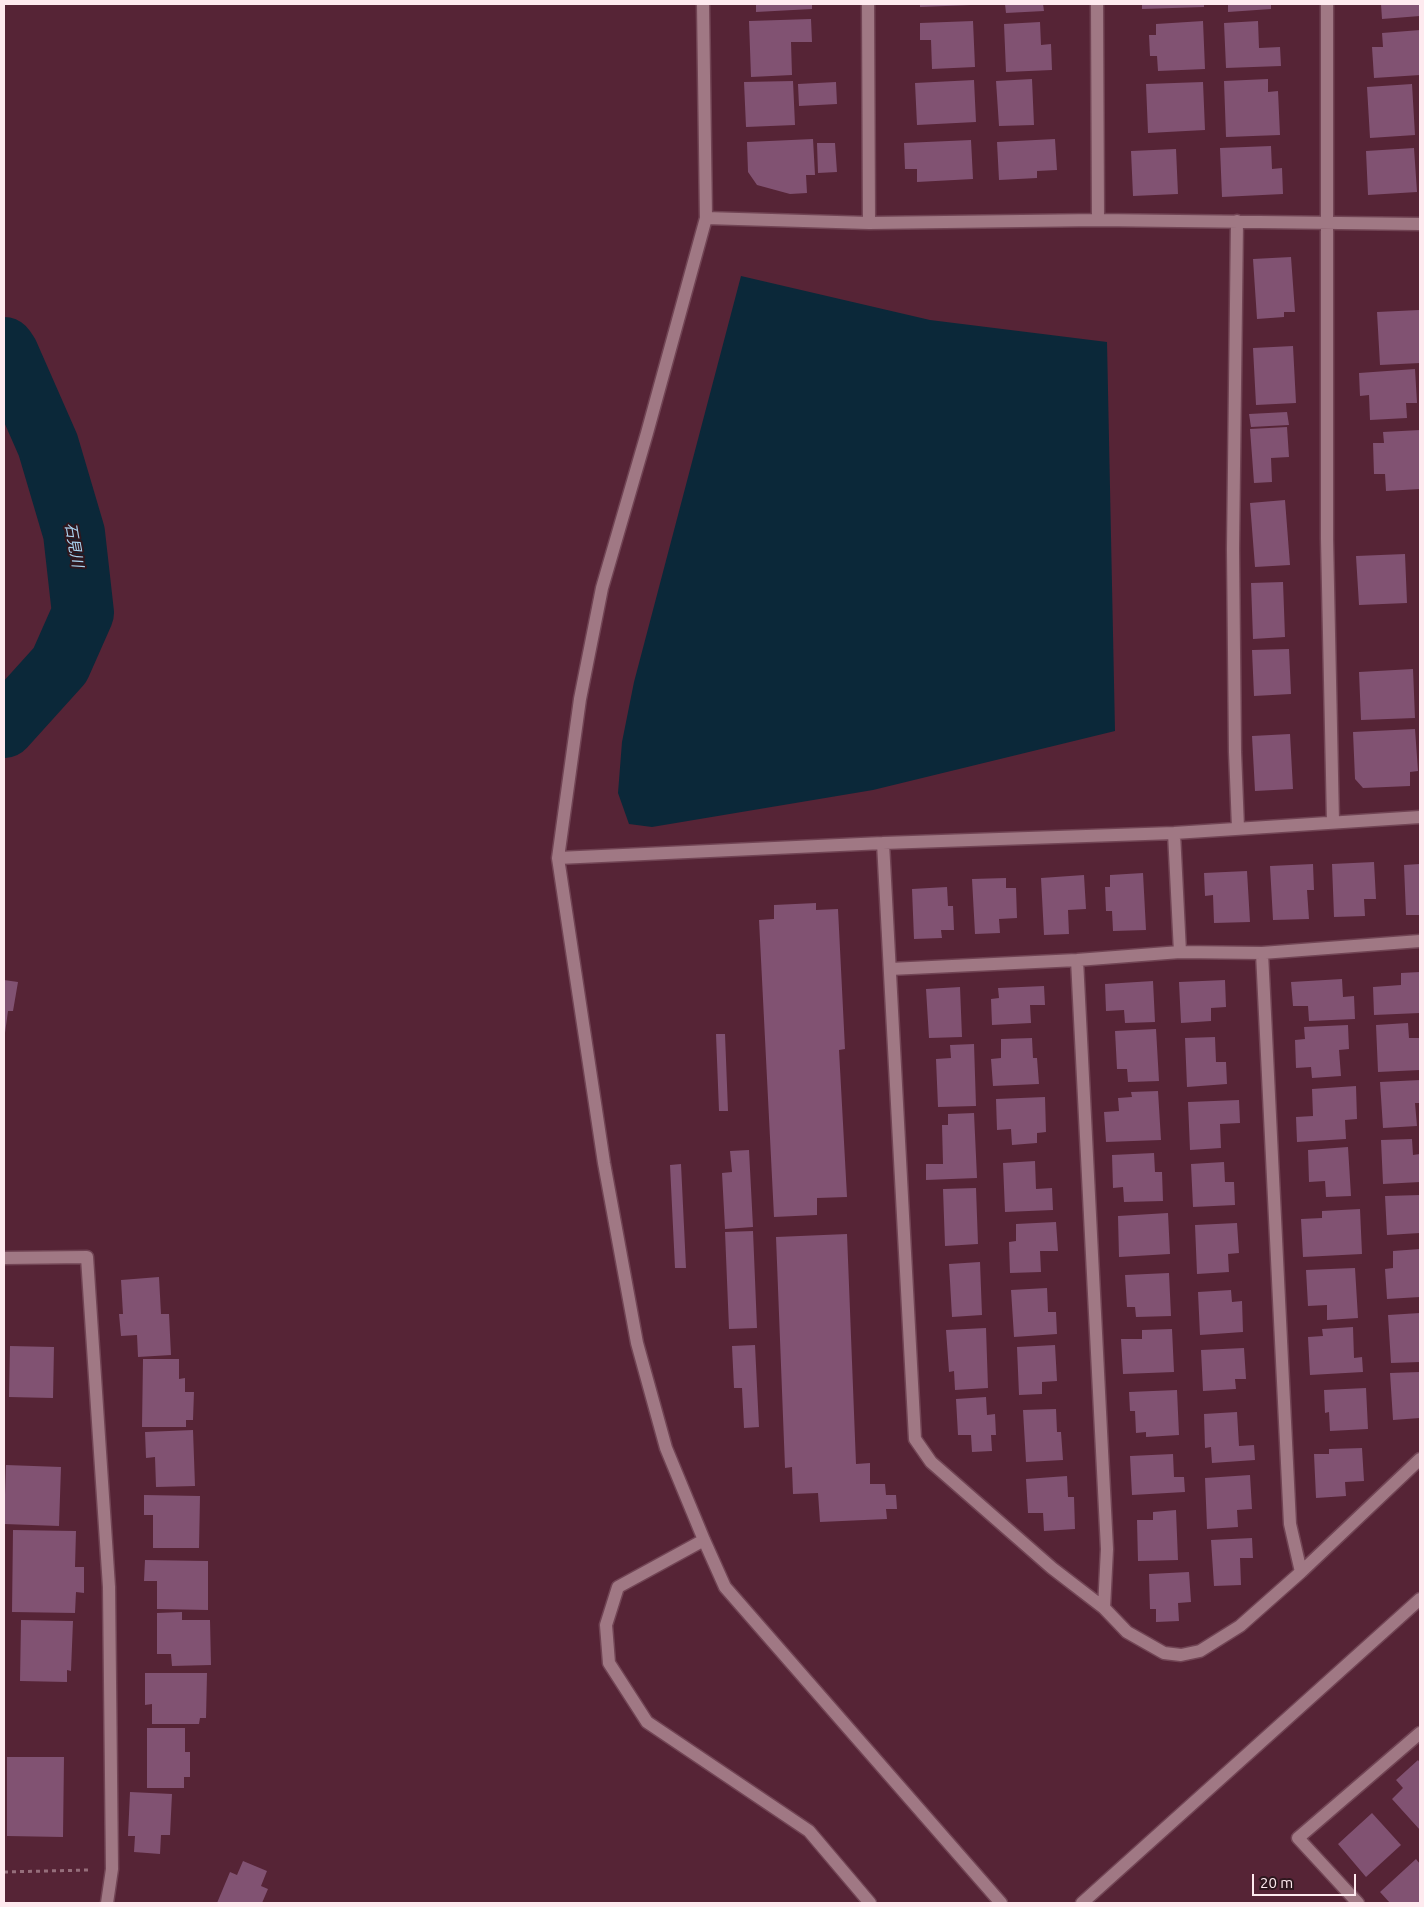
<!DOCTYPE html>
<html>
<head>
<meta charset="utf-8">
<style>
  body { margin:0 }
  #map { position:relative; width:1424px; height:1907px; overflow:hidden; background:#562436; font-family:Ubuntu,sans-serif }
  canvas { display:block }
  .frame { position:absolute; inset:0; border:5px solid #feeaef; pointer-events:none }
  .scale { position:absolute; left:1252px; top:1874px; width:104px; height:22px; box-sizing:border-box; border:2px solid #feeaef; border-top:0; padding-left:6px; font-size:15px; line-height:18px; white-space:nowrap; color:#feeaef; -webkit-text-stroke:4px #2e171e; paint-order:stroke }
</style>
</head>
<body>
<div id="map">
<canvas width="1424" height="1907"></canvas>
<div class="frame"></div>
<div class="scale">20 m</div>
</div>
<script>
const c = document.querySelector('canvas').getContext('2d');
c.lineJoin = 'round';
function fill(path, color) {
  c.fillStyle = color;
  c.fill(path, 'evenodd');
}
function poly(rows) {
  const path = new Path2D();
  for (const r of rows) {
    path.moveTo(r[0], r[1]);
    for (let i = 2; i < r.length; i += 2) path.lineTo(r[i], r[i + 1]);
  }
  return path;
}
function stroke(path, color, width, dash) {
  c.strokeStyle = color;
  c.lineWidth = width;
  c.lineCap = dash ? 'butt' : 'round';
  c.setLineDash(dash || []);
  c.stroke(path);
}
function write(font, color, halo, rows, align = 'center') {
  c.font = font + ' Ubuntu,"Noto Sans JP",sans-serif';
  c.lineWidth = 4;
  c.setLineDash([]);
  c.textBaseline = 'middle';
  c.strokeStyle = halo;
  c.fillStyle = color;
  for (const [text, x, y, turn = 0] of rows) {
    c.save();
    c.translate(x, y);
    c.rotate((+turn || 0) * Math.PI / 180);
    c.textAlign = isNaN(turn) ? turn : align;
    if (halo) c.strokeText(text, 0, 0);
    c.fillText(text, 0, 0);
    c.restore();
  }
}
fill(poly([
  [741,276,930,320,1107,342,1115,731,873,790,652,827,629,824,618,793,622,742,634,682]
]), '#0b2839');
stroke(poly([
  [4,348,8,354,48,445,74,533,83,613,60,665,4,727]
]), '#0b2839', 62);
fill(poly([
  [756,4,812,4,812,9,756,12],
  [920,4,971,4,971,5,920,7],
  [1005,4,1043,4,1044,11,1006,13],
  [1142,4,1204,4,1204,7,1142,9],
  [1228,4,1271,4,1271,9,1228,12],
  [1381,4,1420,4,1420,16,1382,19],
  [811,19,812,42,791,42,792,75,751,77,749,21],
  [973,21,975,67,932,69,931,40,920,40,920,23],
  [1203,21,1205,69,1158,71,1157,56,1150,56,1149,35,1156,35,1156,24],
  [1258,21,1259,48,1280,47,1281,66,1226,68,1224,23],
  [1040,22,1041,45,1051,44,1052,70,1006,72,1004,24],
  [1420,30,1420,75,1374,78,1372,47,1383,47,1382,33],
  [1032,79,1034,125,999,126,996,81],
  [1268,79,1268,92,1278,91,1280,135,1226,137,1224,81],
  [974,80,976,122,917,125,915,83],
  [793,81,795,125,746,127,744,82],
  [836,82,837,104,799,106,798,84],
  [1203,82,1205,130,1148,133,1146,84],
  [1412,84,1415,135,1370,138,1367,87],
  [813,139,815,175,806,175,807,193,790,194,757,185,748,172,747,142],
  [1055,139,1057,170,1037,171,1037,178,999,180,997,142],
  [971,140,973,179,917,182,917,169,905,169,904,143],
  [817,143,835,143,837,172,818,173],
  [1271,146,1272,169,1282,168,1283,194,1222,197,1220,148],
  [1414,148,1417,192,1368,195,1366,151],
  [1176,149,1178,194,1133,196,1131,151],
  [1291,257,1295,312,1284,312,1284,317,1257,319,1253,259],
  [1419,310,1420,363,1380,365,1377,312],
  [1293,346,1296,403,1256,405,1253,348],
  [1415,369,1417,403,1406,403,1407,418,1370,420,1369,395,1360,396,1359,373],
  [1287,412,1289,425,1251,427,1249,414],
  [1287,427,1289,457,1271,458,1272,482,1254,483,1250,429],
  [1420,430,1420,489,1386,491,1385,474,1374,474,1373,443,1384,443,1383,432],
  [1285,500,1290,565,1255,567,1250,503],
  [1405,554,1407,603,1359,605,1356,556],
  [1283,582,1285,637,1253,639,1251,583],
  [1289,649,1291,694,1254,696,1252,650],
  [1413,669,1415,718,1361,720,1359,672],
  [1415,729,1418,771,1410,772,1410,786,1363,788,1355,779,1353,732],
  [1290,734,1293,789,1255,791,1252,736],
  [1374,862,1376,899,1364,899,1365,916,1334,917,1332,864],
  [1313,864,1314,890,1307,890,1309,919,1273,920,1270,866],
  [1420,864,1420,915,1406,915,1404,865],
  [1247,871,1250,922,1214,923,1213,895,1205,896,1204,873],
  [1143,873,1146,930,1113,931,1112,911,1106,911,1105,887,1110,887,1110,875],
  [1084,875,1086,909,1068,910,1069,934,1044,935,1041,878],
  [1006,878,1006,888,1016,888,1017,918,999,919,1000,933,975,934,972,879],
  [947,887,948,906,953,906,954,930,941,930,942,938,914,939,912,889],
  [816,903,816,910,838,909,845,1049,839,1050,847,1197,817,1198,817,1215,774,1217,759,920,774,919,774,905],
  [1420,972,1420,1013,1374,1015,1373,987,1401,985,1401,973],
  [1342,979,1343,997,1354,996,1355,1019,1309,1021,1308,1006,1293,1006,1291,982],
  [4,980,18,982,13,1011,8,1011,5,1033],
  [1225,980,1226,1007,1211,1008,1211,1021,1181,1023,1179,982],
  [1153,981,1155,1022,1125,1023,1124,1010,1106,1011,1105,984],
  [1044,986,1045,1005,1030,1005,1031,1023,992,1025,991,999,999,998,998,988],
  [960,987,962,1037,929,1038,926,989],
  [1408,1023,1409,1038,1420,1038,1420,1070,1378,1072,1376,1025],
  [1348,1025,1349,1049,1339,1050,1341,1076,1312,1078,1311,1067,1296,1068,1295,1040,1305,1039,1304,1027],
  [1156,1029,1159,1081,1128,1082,1127,1069,1117,1069,1115,1031],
  [716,1034,725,1034,728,1111,719,1111],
  [1215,1037,1216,1062,1226,1062,1227,1084,1187,1087,1185,1038],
  [1032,1038,1033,1058,1037,1058,1039,1084,993,1086,991,1059,1001,1058,1001,1039],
  [974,1044,976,1106,938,1107,936,1059,951,1058,950,1045],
  [1420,1080,1420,1103,1415,1103,1417,1126,1383,1128,1380,1082],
  [1356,1086,1357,1119,1345,1120,1346,1139,1297,1142,1296,1117,1313,1116,1312,1089],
  [1158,1091,1161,1140,1106,1142,1104,1112,1119,1111,1118,1098,1132,1097,1131,1092],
  [1045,1097,1046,1132,1037,1133,1037,1143,1012,1145,1011,1129,997,1130,996,1099],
  [1239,1100,1240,1123,1220,1124,1221,1148,1190,1150,1188,1102],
  [974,1113,977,1178,926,1180,926,1164,943,1164,942,1125,948,1125,948,1114],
  [1412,1139,1413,1155,1420,1154,1420,1182,1383,1184,1381,1140],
  [1348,1147,1351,1196,1326,1197,1325,1181,1309,1182,1308,1150],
  [749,1150,753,1227,725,1229,722,1173,732,1172,730,1151],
  [1154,1153,1155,1172,1162,1172,1163,1201,1124,1202,1123,1187,1113,1188,1112,1155],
  [1035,1161,1036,1189,1052,1188,1053,1210,1005,1212,1003,1163],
  [1224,1162,1225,1182,1234,1182,1235,1205,1193,1207,1191,1164],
  [681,1164,686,1268,675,1268,670,1165],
  [976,1188,978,1244,945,1246,943,1189],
  [1420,1195,1420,1233,1387,1235,1385,1196],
  [1360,1209,1362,1254,1303,1257,1301,1219,1322,1218,1322,1211],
  [1168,1213,1170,1254,1119,1257,1118,1216],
  [1056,1222,1058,1251,1040,1251,1041,1272,1010,1273,1009,1242,1016,1241,1016,1224],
  [1237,1223,1239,1253,1228,1254,1229,1272,1197,1274,1195,1225],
  [753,1231,757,1328,729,1329,725,1232],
  [847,1234,856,1464,870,1463,870,1484,885,1484,886,1495,896,1495,897,1509,886,1509,887,1519,820,1522,818,1493,793,1494,792,1467,785,1468,776,1237],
  [1420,1249,1420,1297,1387,1299,1385,1269,1393,1268,1393,1251],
  [980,1262,982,1315,952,1317,949,1264],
  [1355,1268,1358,1318,1327,1320,1327,1305,1308,1306,1306,1270],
  [1169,1273,1171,1316,1136,1317,1135,1307,1127,1307,1125,1275],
  [159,1277,161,1314,169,1314,171,1355,138,1357,137,1335,121,1336,119,1314,123,1314,121,1280],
  [1047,1288,1048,1312,1056,1312,1057,1334,1014,1337,1011,1290],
  [1231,1290,1232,1302,1242,1301,1243,1332,1200,1335,1198,1292],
  [1420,1313,1420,1362,1391,1363,1388,1315],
  [1353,1327,1354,1358,1362,1357,1363,1372,1310,1375,1308,1337,1323,1336,1322,1329],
  [986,1328,988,1388,955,1390,954,1371,949,1372,946,1330],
  [1172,1329,1174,1372,1123,1374,1121,1339,1142,1339,1142,1330],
  [755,1345,759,1427,744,1428,742,1388,734,1388,732,1346],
  [1055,1345,1057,1381,1042,1382,1042,1394,1019,1395,1017,1347],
  [10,1346,54,1347,53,1398,9,1397],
  [1244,1348,1246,1379,1235,1379,1236,1389,1203,1391,1201,1350],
  [143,1359,179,1359,179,1379,185,1378,185,1392,194,1392,193,1420,186,1420,186,1427,142,1427],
  [1420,1372,1420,1418,1393,1420,1390,1373],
  [1366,1388,1368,1429,1330,1431,1329,1412,1325,1413,1324,1390],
  [1177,1390,1179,1435,1146,1437,1146,1432,1136,1433,1135,1411,1130,1411,1129,1392],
  [986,1397,987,1415,995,1414,996,1435,991,1435,992,1451,972,1452,971,1435,958,1435,956,1399],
  [1056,1409,1057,1432,1061,1432,1063,1460,1026,1462,1023,1410],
  [1237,1412,1239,1446,1254,1445,1255,1460,1212,1463,1211,1447,1205,1448,1204,1414],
  [193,1430,195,1486,156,1487,155,1457,146,1458,145,1432],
  [1362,1448,1364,1481,1345,1482,1346,1496,1316,1498,1314,1454,1329,1454,1329,1449],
  [1173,1454,1174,1477,1184,1477,1185,1492,1132,1495,1130,1456],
  [6,1465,61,1467,59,1526,4,1524],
  [1250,1475,1252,1509,1237,1510,1238,1527,1207,1529,1205,1478],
  [1067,1476,1068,1497,1074,1497,1075,1529,1044,1531,1043,1513,1028,1513,1026,1479],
  [144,1495,200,1496,199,1548,153,1548,153,1515,144,1515],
  [1176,1510,1178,1560,1138,1561,1137,1520,1153,1520,1153,1512],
  [13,1530,76,1531,75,1567,84,1567,84,1593,76,1592,75,1613,12,1612],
  [1252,1538,1253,1558,1240,1558,1241,1585,1214,1586,1211,1540],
  [145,1560,208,1561,208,1610,157,1609,157,1581,144,1581],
  [1189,1572,1191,1602,1178,1603,1179,1621,1156,1622,1156,1609,1150,1609,1149,1574],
  [182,1612,182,1620,210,1620,211,1665,172,1666,171,1654,157,1654,157,1613],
  [21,1620,73,1621,71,1671,67,1670,67,1682,20,1681],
  [145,1673,207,1673,206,1718,200,1718,199,1724,152,1724,152,1704,145,1705],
  [147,1728,185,1728,185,1752,190,1752,190,1777,184,1777,184,1788,147,1788],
  [7,1757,64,1757,63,1837,7,1836],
  [1418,1760,1420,1763,1420,1830,1392,1799,1403,1788,1396,1780],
  [130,1792,172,1794,170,1835,161,1835,160,1854,134,1852,135,1836,128,1836],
  [1372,1813,1401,1845,1366,1877,1338,1844],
  [1416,1859,1420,1864,1420,1903,1390,1903,1380,1892],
  [243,1861,267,1871,261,1886,268,1889,262,1903,217,1903,230,1872,237,1875]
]), '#815272');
const minor = poly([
  [703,4,706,218,647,433,602,588,580,699,558,858,604,1163,637,1343,666,1448,704,1540,725,1587,1001,1903],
  [868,4,869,223],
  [1097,4,1098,220],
  [1327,4,1327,539,1333,822],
  [706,218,869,223,1098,220,1420,224],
  [1237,221,1233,549,1235,752,1238,828],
  [1174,833,1180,952],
  [883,843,915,1439,931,1462,1052,1568,1104,1608,1127,1632,1164,1653,1181,1655,1200,1651,1240,1626,1301,1572,1420,1459],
  [558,858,883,843,1174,833,1420,817],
  [1262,953,1290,1524,1301,1572],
  [1077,960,1107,1549,1104,1608],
  [890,969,1077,960,1180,952,1262,953,1420,941],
  [4,1258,87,1257,109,1587,112,1869,107,1903],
  [704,1540,618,1587,606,1625,609,1663,647,1722,809,1831,870,1903],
  [1082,1903,1420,1599],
  [1358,1903,1298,1838,1420,1733]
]);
stroke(minor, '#714454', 15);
stroke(poly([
  [4,1872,88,1870]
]), '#956e7b', 3, [4, 4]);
stroke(minor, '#a07884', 12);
write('italic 15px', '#aad3f0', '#2e171e', [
  ["石見川",74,545,80]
]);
</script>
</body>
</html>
